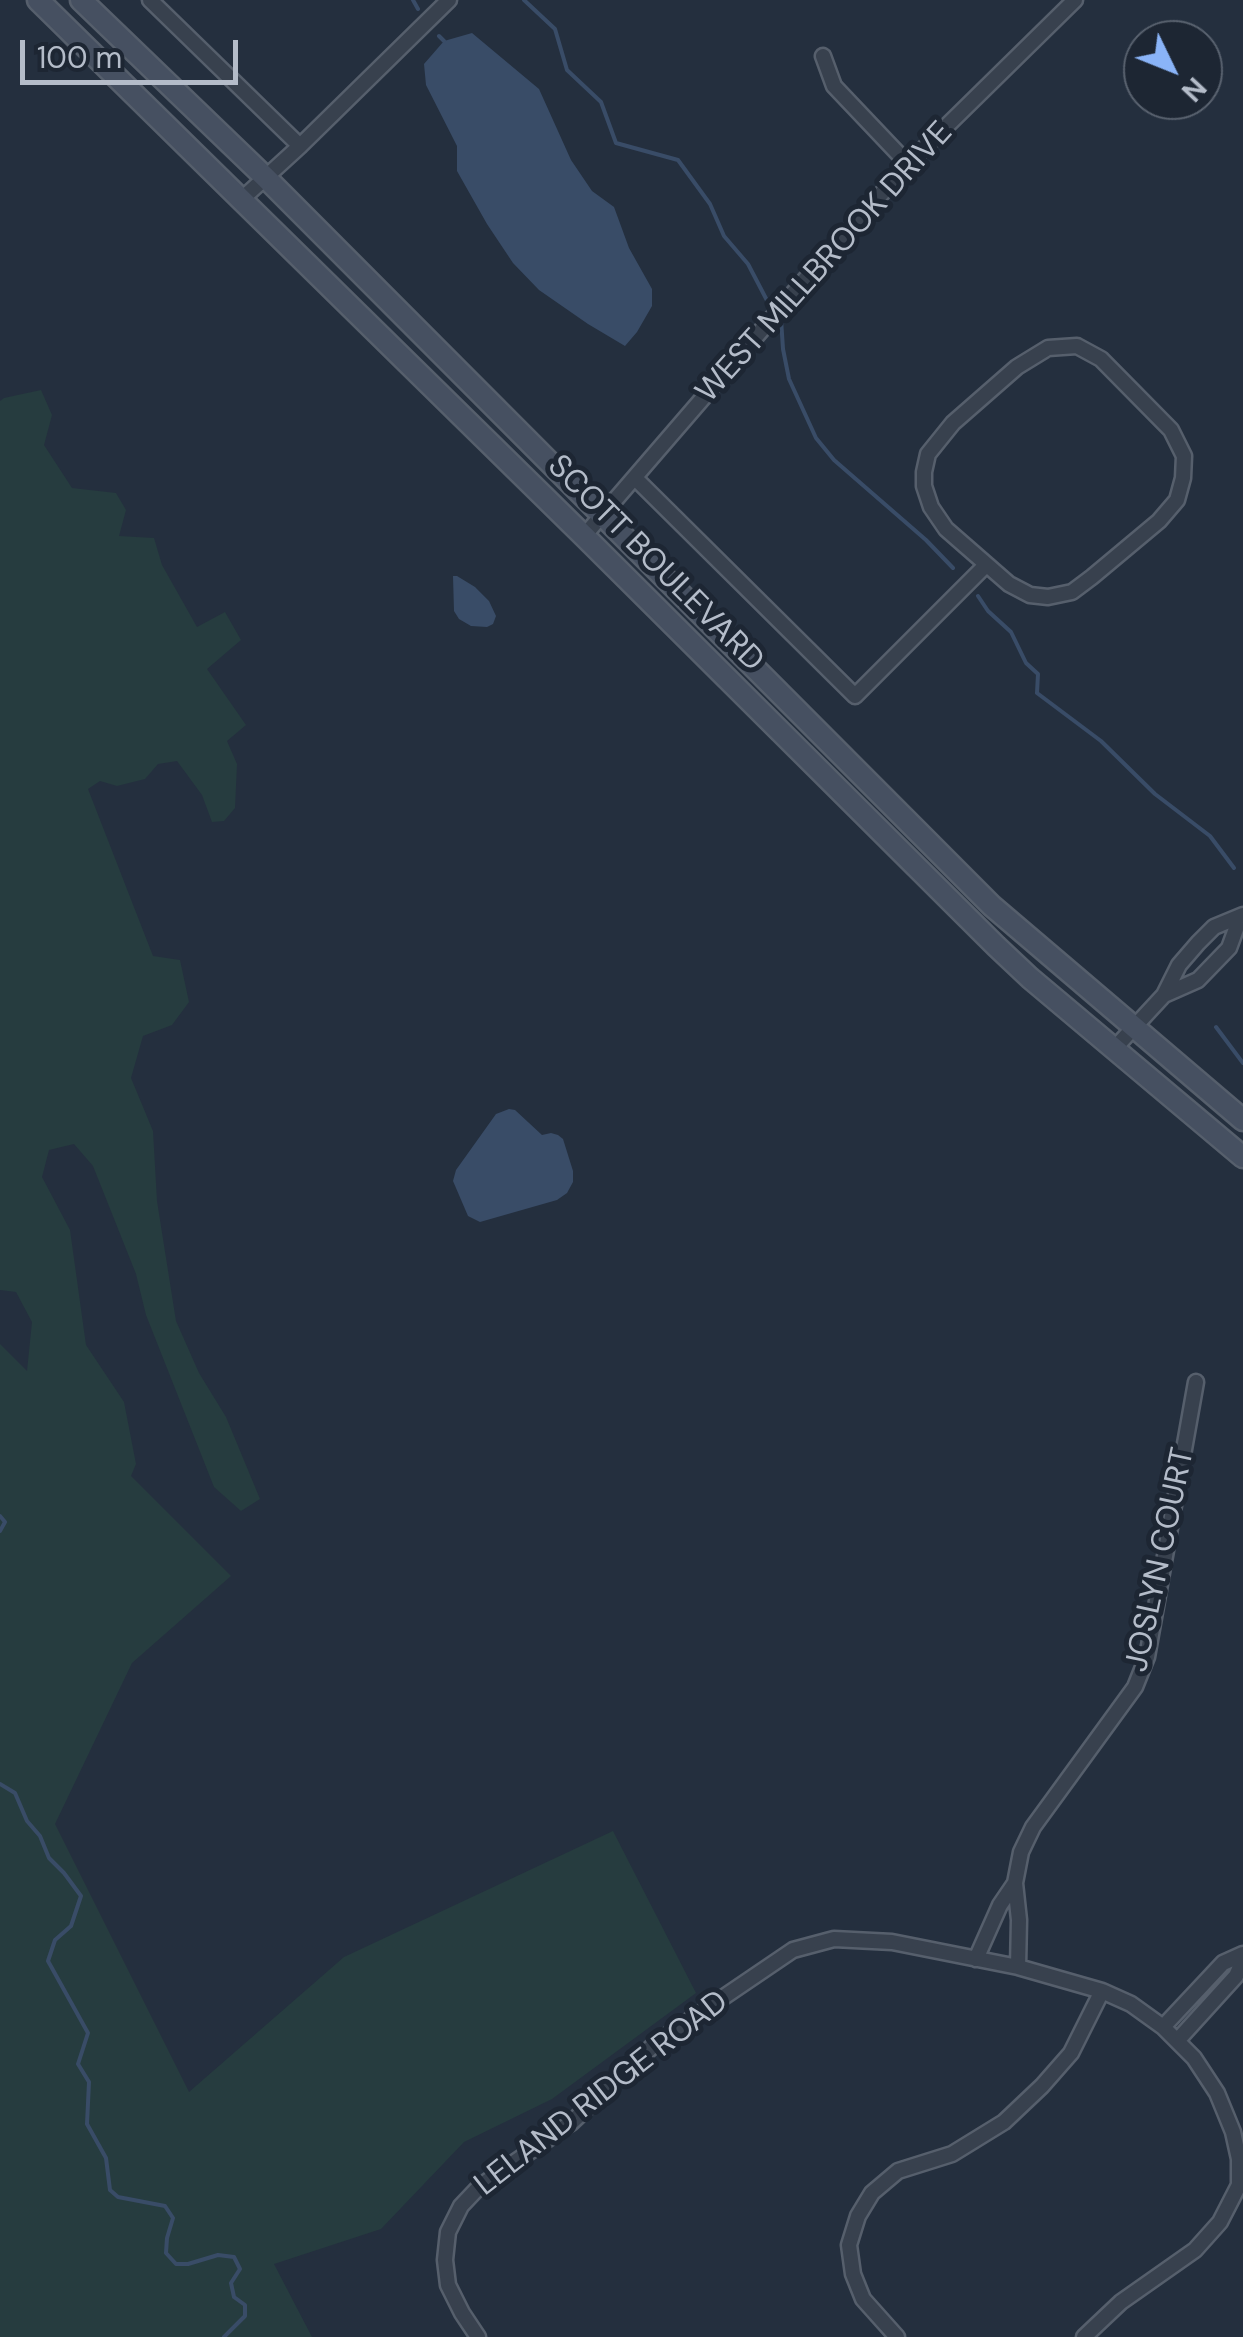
<!DOCTYPE html>
<html>
<head>
<meta charset="utf-8">
<style>
  body { margin:0 }
  #map { position:relative; width:1243px; height:2337px; overflow:hidden; background:#242f3e; font-family:"DM Sans",sans-serif }
  canvas { display:block }
  .north { position:absolute; left:1123px; top:20px; width:100px; height:100px; box-sizing:border-box; background:#1d2633; border:2px solid #59626f; border-radius:50%; rotate:133deg; font-size:28px; font-weight:700; line-height:40px; text-align:center; color:#b4bcc9 }
  .north::after { content:''; display:block; margin:auto; width:35px; height:45px; background:#8ab4f8; clip-path:polygon(50% 0,100% 100%,50% 72%,0 100%) }
  .scale { position:absolute; left:20px; top:40px; width:218px; height:45px; box-sizing:border-box; border:5px solid #b4bcc9; border-top:0; padding-left:12px; font-size:30px; line-height:35px; white-space:nowrap; color:#b4bcc9; -webkit-text-stroke:8px #1d2633; paint-order:stroke }
</style>
</head>
<body>
<div id="map">
<canvas width="1243" height="2337"></canvas>
<div class="north">N</div>
<div class="scale">100 m</div>
</div>
<script>
const c = document.querySelector('canvas').getContext('2d');
c.lineJoin = 'round';
function fill(path, color) {
  c.fillStyle = color;
  c.fill(path, 'evenodd');
}
function poly(rows) {
  const path = new Path2D();
  for (const r of rows) {
    path.moveTo(r[0], r[1]);
    for (let i = 2; i < r.length; i += 2) path.lineTo(r[i], r[i + 1]);
  }
  return path;
}
function stroke(path, color, width, dash) {
  c.strokeStyle = color;
  c.lineWidth = width;
  c.lineCap = dash ? 'butt' : 'round';
  c.setLineDash(dash || []);
  c.stroke(path);
}
function write(font, color, halo, rows, align = 'center') {
  c.font = font + ' "DM Sans",sans-serif';
  c.lineWidth = 10;
  c.setLineDash([]);
  c.textBaseline = 'middle';
  c.strokeStyle = halo;
  c.fillStyle = color;
  for (const [text, x, y, turn = 0] of rows) {
    c.save();
    c.translate(x, y);
    c.rotate((+turn || 0) * Math.PI / 180);
    c.textAlign = isNaN(turn) ? turn : align;
    if (halo) c.strokeText(text, 0, 0);
    c.fillText(text, 0, 0);
    c.restore();
  }
}
fill(poly([
  [41,390,52,415,44,445,72,488,116,493,126,510,119,536,154,538,162,565,197,627,225,612,241,640,207,669,246,725,227,741,237,764,235,808,224,821,212,822,202,795,177,761,158,764,145,779,117,786,100,781,88,789,153,956,180,960,189,1002,172,1025,143,1036,131,1078,153,1131,157,1201,176,1321,199,1373,226,1417,260,1499,241,1511,214,1487,146,1315,136,1274,93,1166,74,1144,49,1150,42,1177,70,1230,86,1345,124,1402,136,1464,131,1476,231,1576,132,1663,55,1824,189,2092,344,1957,613,1831,696,1993,552,2099,464,2142,381,2229,274,2264,312,2337,0,2337,0,1344,27,1371,32,1322,16,1292,0,1290,0,401,4,398]
]), '#263c3f');
fill(poly([
  [472,33,539,89,571,160,592,191,614,207,629,248,652,289,652,306,637,332,625,346,588,324,539,290,513,263,487,224,457,171,457,146,426,85,424,64,444,41],
  [453,576,457,576,475,587,489,601,496,616,493,624,487,627,471,626,459,619,454,611],
  [509,1109,515,1110,542,1135,551,1133,558,1135,563,1139,573,1171,573,1182,567,1193,557,1200,480,1222,468,1216,453,1181,456,1170,496,1114]
]), '#394c67');
stroke(poly([
  [413,0,418,9],
  [524,0,555,29,567,70,601,102,616,143,678,160,710,204,724,236,748,264,772,310,781,319,783,349,789,379,816,438,834,460,926,540,953,568],
  [439,36,444,41],
  [978,596,988,611,1011,632,1026,663,1038,674,1037,693,1101,741,1155,794,1210,836,1234,868],
  [1216,1027,1243,1063],
  [0,1516,5,1522,0,1531],
  [0,1784,15,1793,27,1821,40,1836,49,1858,64,1873,81,1896,71,1926,55,1940,48,1961,88,2033,78,2064,89,2082,87,2124,106,2158,110,2190,118,2197,165,2206,173,2218,167,2238,166,2253,176,2264,188,2264,218,2255,234,2257,240,2269,231,2283,234,2297,245,2305,245,2316,224,2337]
]), '#394c67', 4);
const minor = poly([
  [150,0,300,146],
  [823,56,834,86,908,164],
  [242,199,300,146,449,0],
  [1077,346,1101,359,1171,430,1184,456,1183,478,1177,500,1159,521,1092,577,1072,592,1048,597,1030,595,1009,584,946,529,931,507,924,486,924,472,928,454,953,423,1017,367,1048,348,1077,346],
  [635,478,855,696,986,565],
  [584,536,809,275,908,164,1075,0],
  [1164,995,1198,980,1229,948,1240,918],
  [1114,1049,1164,995,1179,965,1198,943,1214,927,1243,915],
  [976,1959,1000,1905,1015,1883],
  [1018,1967,1019,1920,1015,1883,1021,1852,1033,1827,1135,1687,1147,1657,1196,1382],
  [1163,2027,1223,1963,1243,1954],
  [1177,2041,1236,1976,1243,1960],
  [478,2337,462,2313,448,2285,445,2260,448,2232,461,2206,479,2187,571,2123,656,2043,793,1950,834,1939,892,1942,1018,1967,1102,1991,1131,2004,1163,2027,1194,2058,1217,2093,1233,2132,1239,2159,1239,2185,1220,2222,1195,2250,1121,2302,1084,2337],
  [897,2337,863,2299,853,2274,849,2245,858,2216,872,2193,898,2171,952,2154,1004,2122,1042,2086,1071,2053,1102,1991]
]);
const secondary = poly([
  [38,0,584,536,996,946,1030,978,1243,1157],
  [81,0,266,178,992,906,1243,1120]
]);
stroke(minor, '#565f6c', 19);
stroke(secondary, '#565f6c', 25);
stroke(minor, '#38414e', 14);
stroke(secondary, '#465061', 20);
write('32px', '#b4bcc9', '#1d2633', [
  ["WEST MILLBROOK DRIVE",825,263,-48],
  ["SCOTT BOULEVARD",655,564,45],
  ["JOSLYN COURT",1161,1560,-78],
  ["LELAND RIDGE ROAD",602,2094,-38]
]);
</script>
</body>
</html>
